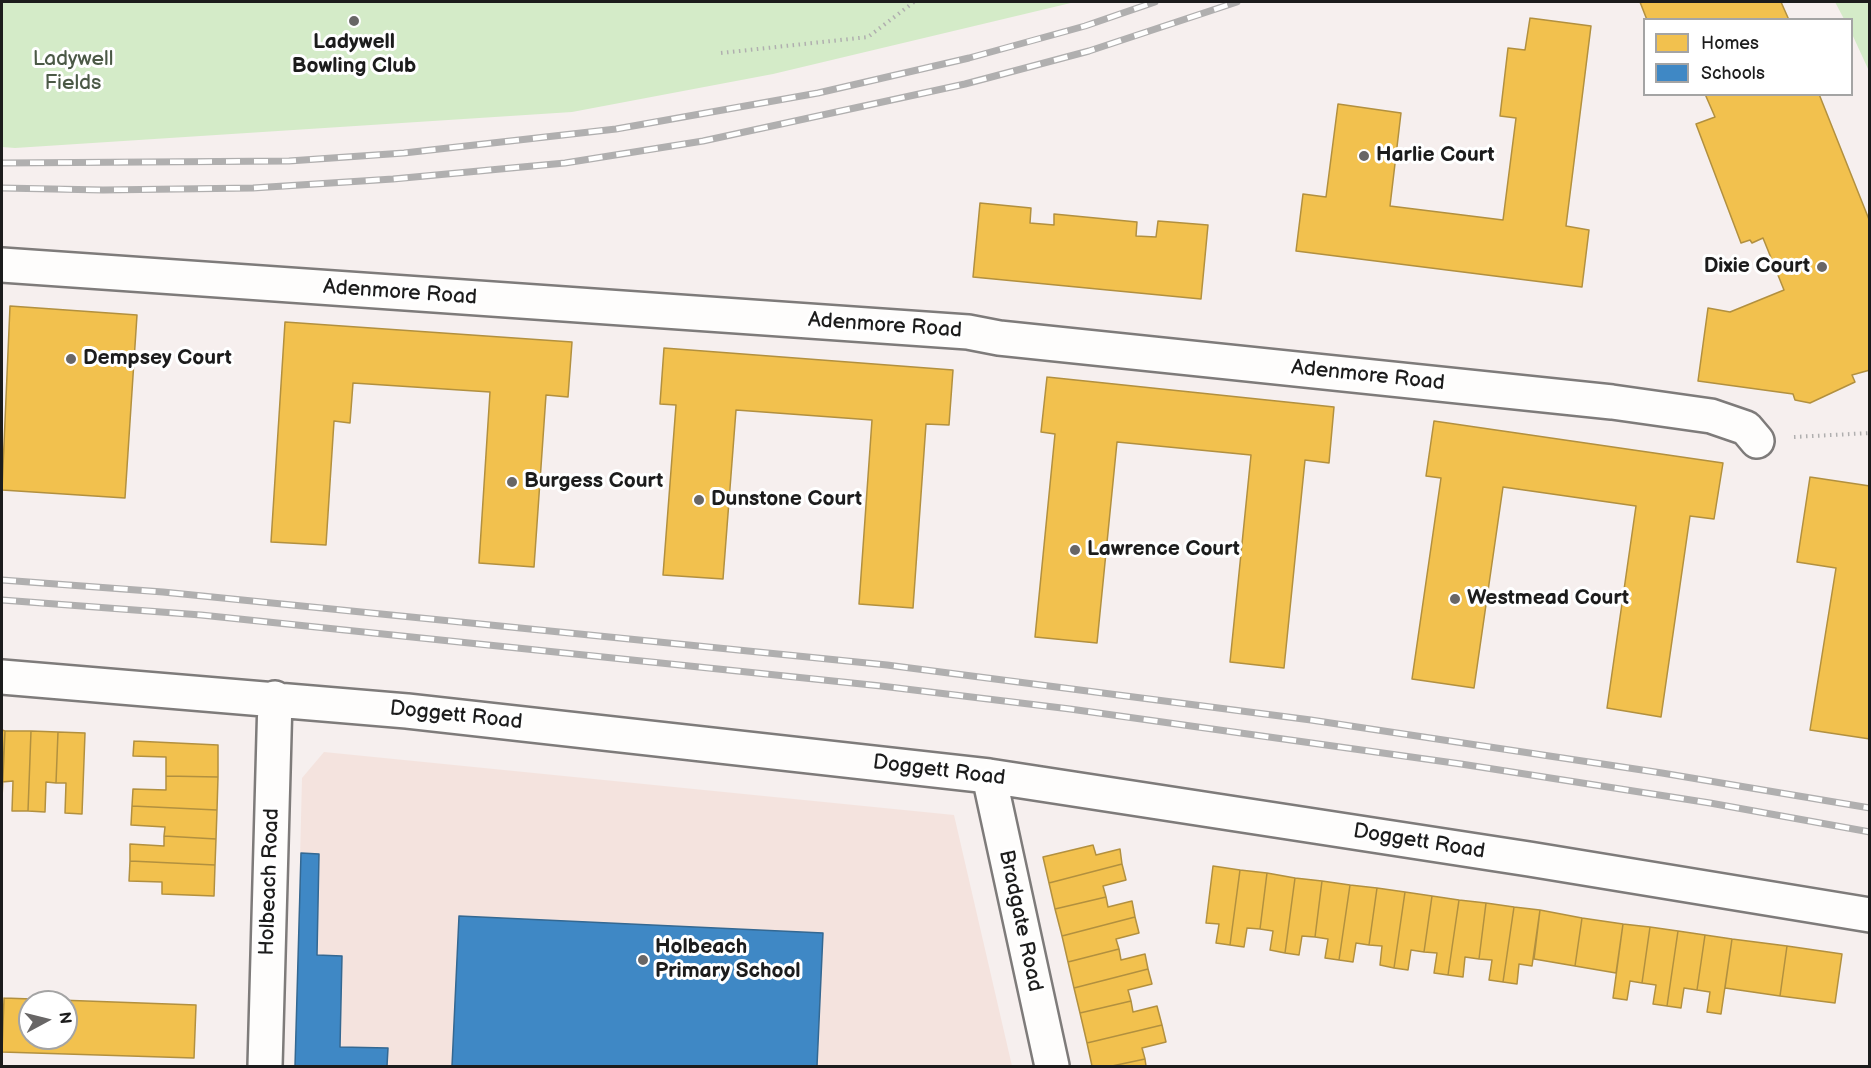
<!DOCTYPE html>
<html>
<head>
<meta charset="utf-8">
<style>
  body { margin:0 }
  #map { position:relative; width:1871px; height:1068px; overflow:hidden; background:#f6efee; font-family:"Balsamiq Sans",sans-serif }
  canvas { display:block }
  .frame { position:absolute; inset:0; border:3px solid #1c1c1c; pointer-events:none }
  .legend { position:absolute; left:1643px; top:18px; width:210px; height:78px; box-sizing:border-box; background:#fff; border:2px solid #a4a4a4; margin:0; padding:8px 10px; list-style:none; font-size:18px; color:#1c1c1c }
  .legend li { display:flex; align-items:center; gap:12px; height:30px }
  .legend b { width:30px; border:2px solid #a4a4a4 }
  .north { position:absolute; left:18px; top:990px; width:60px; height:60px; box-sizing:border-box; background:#fff; border:2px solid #a4a4a4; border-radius:50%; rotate:83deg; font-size:16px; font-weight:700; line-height:24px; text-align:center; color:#1c1c1c }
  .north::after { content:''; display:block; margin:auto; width:21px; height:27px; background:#686666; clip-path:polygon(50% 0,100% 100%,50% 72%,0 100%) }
</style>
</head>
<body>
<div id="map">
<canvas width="1871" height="1068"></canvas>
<div class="frame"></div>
<ul class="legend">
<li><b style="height:16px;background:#f2c14e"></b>Homes</li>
<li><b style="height:16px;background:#3f88c5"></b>Schools</li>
</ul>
<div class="north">N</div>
</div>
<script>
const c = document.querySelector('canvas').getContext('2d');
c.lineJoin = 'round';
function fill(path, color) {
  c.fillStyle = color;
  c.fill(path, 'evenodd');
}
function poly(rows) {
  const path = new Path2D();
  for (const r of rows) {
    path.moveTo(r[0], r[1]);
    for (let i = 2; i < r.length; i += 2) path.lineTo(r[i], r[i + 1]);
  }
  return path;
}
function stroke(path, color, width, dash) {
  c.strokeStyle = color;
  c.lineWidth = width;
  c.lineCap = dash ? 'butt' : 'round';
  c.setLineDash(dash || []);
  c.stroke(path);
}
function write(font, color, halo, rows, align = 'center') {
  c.font = font + ' "Balsamiq Sans",sans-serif';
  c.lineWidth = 6;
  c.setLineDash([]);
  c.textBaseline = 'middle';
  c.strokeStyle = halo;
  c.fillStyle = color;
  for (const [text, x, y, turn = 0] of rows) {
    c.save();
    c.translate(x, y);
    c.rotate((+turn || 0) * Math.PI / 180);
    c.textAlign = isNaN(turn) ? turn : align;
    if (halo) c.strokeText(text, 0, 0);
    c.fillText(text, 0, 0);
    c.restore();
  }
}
fill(poly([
  [324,752,954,815,1012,1066,295,1066,302,778]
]), '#f4e3de');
fill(poly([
  [2,2,1075,2,773,74,572,112,15,148,2,147],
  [1835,2,1869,2,1869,71,1852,34,1852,20,1844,19]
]), '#d4ebc8');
const homes = poly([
  [1640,2,1781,2,1789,20,1647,20,1640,2],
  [1530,18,1591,26,1566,226,1589,230,1582,287,1296,251,1303,194,1326,197,1338,104,1401,113,1390,206,1503,220,1516,118,1500,116,1508,48,1525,50,1530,18],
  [1705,94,1819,94,1870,222,1870,370,1852,375,1855,382,1810,403,1795,400,1793,394,1698,381,1708,308,1730,312,1784,290,1763,238,1752,243,1750,240,1741,243,1696,124,1715,117,1705,94],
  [980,203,1031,208,1030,223,1054,225,1054,214,1137,222,1136,236,1156,237,1158,221,1208,225,1201,299,973,277,980,203],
  [10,306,137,315,125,498,2,490,10,306],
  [285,322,572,342,568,397,546,395,534,567,479,563,490,392,353,383,350,423,334,421,326,545,271,542,285,322],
  [664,348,953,370,949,425,926,424,913,608,859,604,872,420,736,410,723,579,663,575,676,405,660,404,664,348],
  [1047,377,1334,407,1329,463,1305,460,1284,668,1230,662,1251,455,1117,442,1097,643,1035,637,1055,434,1041,432,1047,377],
  [1434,421,1723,463,1714,519,1690,516,1661,717,1607,708,1636,506,1503,487,1474,688,1412,679,1441,478,1426,476,1434,421],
  [1810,477,1870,486,1870,739,1810,730,1836,568,1797,562,1810,477],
  [2,730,5,731,2,799,2,730],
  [5,731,31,731,28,811,12,811,13,781,2,782,5,731],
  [31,731,58,732,56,783,46,782,45,812,28,811,31,731],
  [58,732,85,733,82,814,65,813,66,783,56,783,58,732],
  [134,741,218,745,218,777,166,776,166,757,133,756,134,741],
  [166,776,218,777,217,810,132,806,133,789,166,790,166,776],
  [132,806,217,810,216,839,164,836,165,827,131,825,132,806],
  [164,836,216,839,215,865,130,861,130,844,164,846,164,836],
  [1093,845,1096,855,1120,849,1122,864,1049,883,1043,857,1093,845],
  [130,861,215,865,214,896,162,894,162,882,129,881,130,861],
  [1122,864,1126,880,1103,886,1106,897,1055,909,1049,883,1122,864],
  [1213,866,1240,870,1230,945,1216,943,1219,924,1206,923,1213,866],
  [1240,870,1267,873,1260,929,1247,928,1244,947,1230,945,1240,870],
  [1267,873,1295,878,1285,953,1270,950,1273,931,1260,929,1267,873],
  [1295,878,1322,881,1315,937,1302,936,1299,955,1285,953,1295,878],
  [1322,881,1350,885,1339,960,1325,958,1328,939,1315,937,1322,881],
  [1350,885,1377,888,1369,945,1356,943,1353,962,1339,960,1350,885],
  [1377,888,1405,892,1394,968,1380,965,1382,946,1369,945,1377,888],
  [1405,892,1432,896,1424,952,1411,950,1408,970,1394,968,1405,892],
  [1432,896,1459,900,1448,975,1434,973,1437,953,1424,952,1432,896],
  [1106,897,1108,907,1132,901,1135,917,1062,936,1055,909,1106,897],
  [1459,900,1486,903,1479,959,1465,957,1463,977,1448,975,1459,900],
  [1486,903,1514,907,1503,982,1489,980,1492,960,1479,959,1486,903],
  [1514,907,1540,910,1532,966,1519,964,1517,984,1503,982,1514,907],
  [1540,910,1582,918,1575,966,1534,959,1540,910],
  [1135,917,1139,933,1116,939,1119,949,1068,962,1062,936,1135,917],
  [1582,918,1623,924,1616,973,1575,966,1582,918],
  [1623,924,1650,927,1642,983,1630,981,1627,1000,1613,998,1623,924],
  [1650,927,1678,931,1667,1006,1653,1004,1656,985,1642,983,1650,927],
  [1678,931,1705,935,1697,990,1684,988,1681,1008,1667,1006,1678,931],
  [1705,935,1732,939,1721,1014,1707,1012,1710,992,1697,990,1705,935],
  [1732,939,1787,946,1780,996,1725,988,1732,939],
  [1787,946,1842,954,1835,1003,1780,996,1787,946],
  [1119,949,1121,960,1145,954,1148,969,1074,988,1068,962,1119,949],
  [1148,969,1152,984,1128,990,1131,1001,1080,1013,1074,988,1148,969],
  [4,998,196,1005,194,1058,2,1052,4,998],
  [30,1002,66,1002,66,1038,30,1038,30,1002],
  [1131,1001,1133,1012,1157,1006,1162,1025,1087,1043,1080,1013,1131,1001],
  [1162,1025,1166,1042,1142,1048,1145,1059,1112,1066,1092,1066,1087,1043,1162,1025],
  [1145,1059,1146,1066,1112,1066,1145,1059]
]);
fill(homes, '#f2c14e');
stroke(homes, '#b2903f', 1.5);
const schools = poly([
  [301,853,319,854,317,955,342,956,340,1047,388,1048,387,1066,295,1066,301,853],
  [459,916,823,933,817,1066,452,1066,459,916]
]);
fill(schools, '#3f88c5');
stroke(schools, '#346892', 1.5);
const minor = poly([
  [2,265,968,332,999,338,1612,402,1711,416,1746,428,1757,441],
  [2,677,407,711,989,776,1529,859,1870,915],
  [989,776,1052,1066],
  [265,1066,275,698]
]);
stroke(minor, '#7e7b7a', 38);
stroke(poly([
  [721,53,868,37,914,2],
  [1794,437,1870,433]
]), '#b0afaf', 4, [1.5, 4.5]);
stroke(minor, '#fefdfc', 33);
const rail = poly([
  [2,163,289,161,404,153,616,129,818,93,969,58,1085,26,1155,2],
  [2,188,103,190,253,188,393,179,565,163,703,141,965,84,1089,51,1237,2],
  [2,580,163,592,887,665,1311,720,1662,773,1870,808],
  [2,600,201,615,881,686,1070,709,1461,764,1710,803,1870,832]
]);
stroke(rail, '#b0afaf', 7);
stroke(rail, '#fff', 4.5, [14]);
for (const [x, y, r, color] of [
  [354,21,6,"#686666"],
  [1364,156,6,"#686666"],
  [1822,267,6,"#686666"],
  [71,359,6,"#686666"],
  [512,482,6,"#686666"],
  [699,500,6,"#686666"],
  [1075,550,6,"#686666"],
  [1455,599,6,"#686666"],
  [643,960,6,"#686666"]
]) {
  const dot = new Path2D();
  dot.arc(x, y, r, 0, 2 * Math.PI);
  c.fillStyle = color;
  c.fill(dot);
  stroke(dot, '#fff', 2);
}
write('bold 21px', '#1c1c1c', '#fff', [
  ["Ladywell",354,43,"center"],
  ["Bowling Club",354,67,"center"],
  ["Harlie Court",1376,156],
  ["Dixie Court",1810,267,"right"],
  ["Dempsey Court",83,359],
  ["Burgess Court",524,482],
  ["Dunstone Court",711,500],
  ["Lawrence Court",1087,550],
  ["Westmead Court",1467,599],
  ["Holbeach",655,948],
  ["Primary School",655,972]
], 'left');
write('21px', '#4b5946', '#fff', [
  ["Ladywell",73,60],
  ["Fields",73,84]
]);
write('21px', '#1c1c1c', '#fff', [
  ["Adenmore Road",400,293,4],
  ["Adenmore Road",885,326,4],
  ["Adenmore Road",1368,376,6],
  ["Doggett Road",456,716,6],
  ["Doggett Road",939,771,7],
  ["Doggett Road",1419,842,9],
  ["Holbeach Road",270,882,-88],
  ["Bradgate Road",1020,921,78]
]);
</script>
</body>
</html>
